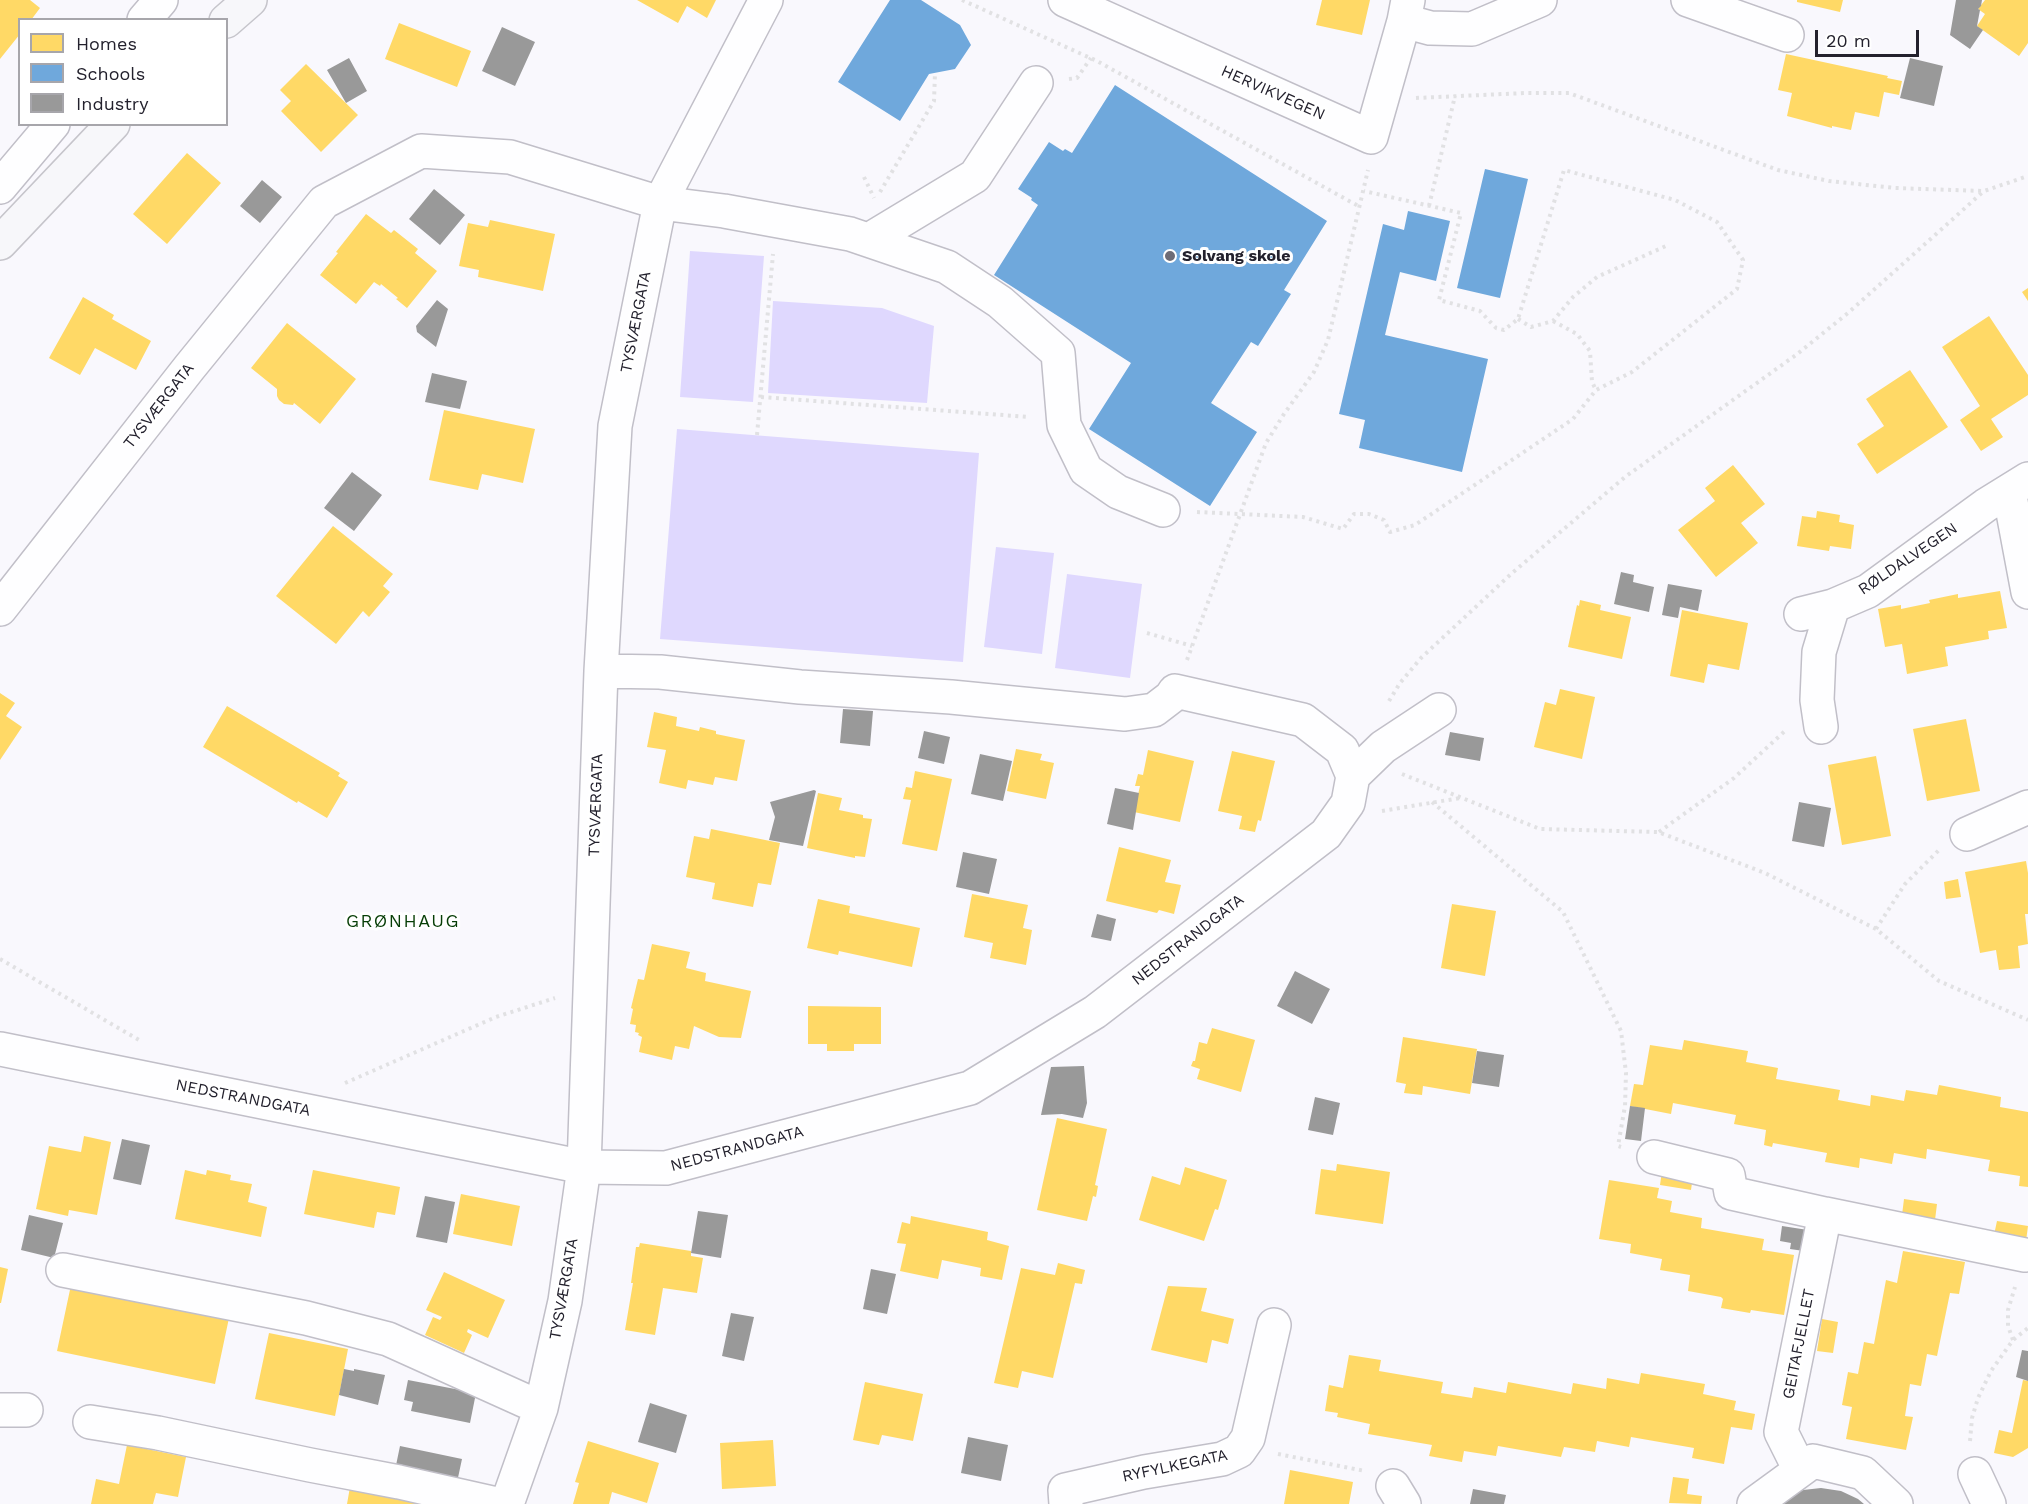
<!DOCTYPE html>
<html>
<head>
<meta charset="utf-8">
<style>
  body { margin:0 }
  #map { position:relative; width:2028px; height:1504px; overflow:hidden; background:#f9f8fd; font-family:"Work Sans",sans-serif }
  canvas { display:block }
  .legend { position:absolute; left:18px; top:18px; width:210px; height:108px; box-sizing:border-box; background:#fff; border:2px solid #a7a6ab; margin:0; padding:8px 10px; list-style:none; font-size:18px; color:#23212d }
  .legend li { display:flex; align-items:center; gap:12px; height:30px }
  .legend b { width:30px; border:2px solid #a7a6ab }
  .scale { position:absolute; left:1815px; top:30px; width:104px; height:27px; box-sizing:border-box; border:3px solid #23212d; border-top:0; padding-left:8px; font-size:18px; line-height:21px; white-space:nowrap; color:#23212d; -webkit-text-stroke:4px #fff; paint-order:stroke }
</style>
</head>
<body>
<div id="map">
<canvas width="2028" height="1504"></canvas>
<ul class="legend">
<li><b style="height:16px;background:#ffd966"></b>Homes</li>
<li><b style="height:16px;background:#6fa8dc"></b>Schools</li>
<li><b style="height:16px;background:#999"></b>Industry</li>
</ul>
<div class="scale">20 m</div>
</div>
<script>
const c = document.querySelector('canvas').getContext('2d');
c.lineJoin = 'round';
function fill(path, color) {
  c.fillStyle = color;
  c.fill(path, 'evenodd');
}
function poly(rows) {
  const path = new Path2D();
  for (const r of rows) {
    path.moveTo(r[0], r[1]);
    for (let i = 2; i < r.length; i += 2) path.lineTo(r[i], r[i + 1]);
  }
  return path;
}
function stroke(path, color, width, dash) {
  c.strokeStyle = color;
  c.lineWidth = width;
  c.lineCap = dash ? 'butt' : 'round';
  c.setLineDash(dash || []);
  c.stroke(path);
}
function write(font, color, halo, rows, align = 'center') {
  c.font = font + ' "Work Sans",sans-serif';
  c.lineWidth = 6;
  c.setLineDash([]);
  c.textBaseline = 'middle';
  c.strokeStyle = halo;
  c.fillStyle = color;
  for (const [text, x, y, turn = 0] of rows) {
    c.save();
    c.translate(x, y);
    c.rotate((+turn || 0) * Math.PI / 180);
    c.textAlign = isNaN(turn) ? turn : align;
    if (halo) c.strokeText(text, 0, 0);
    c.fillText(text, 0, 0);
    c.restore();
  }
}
fill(poly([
  [690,251,764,256,753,402,680,397],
  [773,301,882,308,934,326,927,403,768,393],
  [677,429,979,453,963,662,660,639],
  [996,547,1054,553,1042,654,984,647],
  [1067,574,1142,584,1130,678,1055,668]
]), '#dfd8fe');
fill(poly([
  [0,0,30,0,40,8,31,20,20,20,20,34,0,59],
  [637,0,716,0,707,18,687,6,678,23],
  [1322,0,1370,0,1362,35,1316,25],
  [1797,0,1843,0,1840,12,1797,2],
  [1985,0,2028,0,2028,43,2019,56,1977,26,1985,14,1978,9],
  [399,23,471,51,457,87,385,59],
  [1786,54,1888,76,1887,78,1902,81,1899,95,1884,92,1879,117,1855,112,1851,130,1832,126,1832,128,1787,116,1792,93,1778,90],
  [306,64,358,115,321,152,281,111,291,101,280,90],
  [187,153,221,183,167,244,133,214],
  [366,214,391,233,394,230,418,249,415,253,437,271,407,308,396,299,398,298,381,284,380,286,374,282,356,304,320,275,338,253,336,252],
  [490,220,555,234,543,291,478,277,479,270,459,266,468,223,488,227],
  [2028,288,2028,301,2022,292],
  [83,297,114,315,112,319,151,341,136,370,95,348,80,375,49,358],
  [1989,316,2028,375,2028,395,1991,419,2003,437,1981,451,1960,420,1980,406,1942,347],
  [287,323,356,379,320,424,294,403,293,405,284,404,279,400,277,396,277,389,251,368],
  [1910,370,1948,427,1877,474,1857,444,1884,426,1866,399],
  [444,410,535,429,523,483,482,474,478,490,429,480],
  [1733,465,1765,504,1741,523,1758,543,1716,577,1678,530,1715,501,1705,488],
  [1817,511,1840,515,1839,522,1854,525,1851,549,1830,546,1829,551,1797,546,1802,516,1816,518],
  [333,526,393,574,383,586,390,592,369,617,363,611,336,644,276,596],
  [2000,591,2007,628,1988,631,1989,639,1945,647,1948,666,1907,674,1902,644,1885,647,1878,609,1901,605,1901,609,1930,603,1929,600,1958,594,1958,598],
  [1580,600,1601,605,1600,610,1631,617,1622,659,1568,647,1577,605,1579,606],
  [1682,610,1748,623,1739,670,1708,664,1704,683,1670,676],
  [1560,689,1595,697,1582,759,1534,747,1545,702,1556,705],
  [0,693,15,703,6,716,22,727,0,760],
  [227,706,340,773,338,776,348,782,327,818,298,801,297,803,203,747],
  [654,712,677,717,676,726,699,731,700,727,716,731,716,734,745,740,737,781,715,777,713,785,688,780,686,789,659,783,666,750,647,747],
  [1966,719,1980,791,1927,801,1913,729],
  [1016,749,1042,754,1040,760,1054,763,1046,799,1007,791],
  [1148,750,1194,761,1180,822,1134,812,1140,786,1135,786,1138,774,1143,775],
  [1232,751,1275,761,1261,821,1258,820,1255,832,1239,829,1242,816,1218,811],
  [1876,756,1891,836,1842,845,1828,765],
  [915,771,952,779,937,851,902,844,911,800,903,799,906,787,912,788],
  [818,793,842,798,839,810,863,815,863,818,872,819,865,857,855,856,855,858,807,848],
  [711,829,780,843,771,885,758,883,753,907,712,899,715,883,686,877,694,836,709,839],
  [1119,847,1171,860,1165,882,1181,885,1174,914,1159,910,1157,913,1106,901],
  [2026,861,2028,873,2028,914,2025,914,2028,944,2018,946,2020,968,1999,970,1996,950,1980,953,1965,872],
  [1958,879,1961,897,1946,899,1944,882],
  [972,894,1028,905,1023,928,1032,930,1026,965,990,958,993,943,964,937],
  [818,899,850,906,849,913,920,928,912,967,839,951,838,955,807,948],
  [1452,904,1496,911,1485,976,1441,968],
  [652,944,690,952,686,968,706,973,705,981,751,991,741,1038,719,1037,694,1026,689,1049,675,1046,672,1060,639,1052,642,1037,638,1035,639,1033,635,1032,636,1025,630,1024,633,1009,631,1008,638,979,644,980],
  [808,1006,881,1007,881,1044,854,1044,854,1051,827,1051,827,1044,808,1044],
  [1212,1028,1255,1040,1241,1092,1197,1079,1200,1069,1191,1066,1193,1061,1195,1061,1199,1042,1207,1044],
  [1403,1037,1477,1049,1470,1094,1423,1086,1422,1095,1404,1093,1406,1084,1396,1082],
  [1684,1040,1748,1051,1746,1062,1778,1068,1776,1079,1840,1090,1838,1100,1870,1106,1871,1095,1904,1101,1906,1090,1937,1095,1939,1085,2001,1097,2000,1107,2028,1112,2028,1187,2019,1186,2020,1176,1988,1171,1990,1160,1927,1149,1926,1159,1894,1153,1892,1164,1860,1158,1859,1168,1825,1162,1827,1153,1773,1143,1772,1147,1764,1145,1766,1130,1734,1124,1736,1115,1673,1103,1671,1114,1630,1106,1634,1084,1643,1085,1650,1045,1682,1050],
  [1057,1118,1107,1129,1095,1185,1098,1186,1096,1197,1093,1196,1087,1221,1037,1210],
  [84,1136,111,1142,97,1215,69,1210,68,1216,36,1209,49,1146,81,1152],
  [1337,1164,1390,1172,1383,1224,1315,1214,1321,1169,1336,1171],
  [1185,1167,1227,1180,1218,1210,1215,1209,1204,1241,1139,1220,1152,1176,1180,1185],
  [185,1170,206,1175,207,1170,231,1175,230,1180,252,1184,248,1202,267,1207,261,1237,175,1219],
  [313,1170,400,1187,395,1215,377,1212,374,1228,304,1214],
  [1662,1171,1693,1176,1691,1190,1660,1185],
  [1609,1180,1659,1188,1657,1198,1672,1201,1670,1212,1702,1218,1701,1228,1764,1239,1762,1250,1794,1255,1784,1315,1751,1310,1750,1313,1721,1308,1723,1299,1721,1297,1688,1291,1690,1275,1660,1270,1662,1259,1630,1253,1631,1244,1599,1239],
  [461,1194,520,1206,512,1246,453,1234],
  [1904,1199,1937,1204,1935,1220,1902,1215],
  [911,1216,988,1232,987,1240,1009,1246,1002,1280,980,1276,981,1268,942,1260,938,1279,900,1271,906,1244,897,1243,902,1222,910,1224],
  [1997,1221,2028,1226,2026,1241,1994,1235],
  [640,1243,691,1251,691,1256,703,1258,697,1293,663,1288,655,1335,625,1330,633,1283,631,1283,636,1247,639,1247],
  [1903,1251,1965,1262,1959,1294,1950,1293,1937,1356,1927,1354,1921,1386,1910,1384,1905,1416,1913,1417,1906,1450,1846,1439,1852,1407,1842,1405,1848,1372,1858,1374,1864,1342,1874,1344,1886,1280,1897,1283],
  [1058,1263,1085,1270,1082,1284,1075,1283,1053,1378,1022,1371,1018,1388,994,1383,1021,1268,1055,1275],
  [0,1267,8,1269,1,1303,0,1303],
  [444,1272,505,1300,488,1338,468,1329,467,1332,472,1335,464,1353,425,1335,433,1317,440,1320,442,1317,426,1310],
  [71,1285,229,1318,215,1384,57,1351],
  [1168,1286,1207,1288,1201,1311,1234,1319,1228,1344,1212,1340,1207,1363,1151,1350],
  [1822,1319,1838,1322,1833,1353,1817,1351],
  [269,1333,348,1349,335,1416,255,1399],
  [1349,1355,1381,1360,1379,1371,1443,1382,1441,1393,1472,1398,1474,1387,1506,1393,1508,1382,1571,1394,1573,1383,1606,1389,1607,1378,1639,1384,1641,1373,1705,1384,1703,1394,1736,1401,1734,1410,1755,1414,1752,1430,1731,1427,1724,1464,1692,1458,1694,1448,1631,1437,1629,1447,1597,1441,1595,1452,1564,1447,1561,1457,1498,1446,1496,1456,1464,1451,1462,1462,1429,1456,1432,1445,1368,1434,1370,1424,1337,1417,1338,1413,1325,1411,1329,1385,1343,1388],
  [2023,1380,2028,1381,2028,1448,2013,1457,1994,1453,1999,1430,2012,1433],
  [865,1382,923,1394,913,1441,882,1435,879,1445,853,1440],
  [773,1440,776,1486,722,1489,720,1443],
  [588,1441,659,1463,647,1503,612,1492,609,1504,573,1504,579,1483,575,1482],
  [127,1445,186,1457,178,1497,156,1493,153,1504,91,1504,96,1479,119,1484],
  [1290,1470,1353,1482,1349,1504,1284,1504],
  [1673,1477,1689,1479,1687,1494,1702,1496,1701,1504,1669,1503],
  [350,1487,416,1501,416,1504,347,1504]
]), '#ffd966');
fill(poly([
  [890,0,921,0,960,25,971,45,955,69,929,74,900,121,838,82],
  [1115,85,1327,221,1284,290,1291,294,1258,346,1251,342,1211,403,1257,432,1210,506,1089,429,1131,363,994,275,1038,205,1031,200,1032,198,1018,189,1049,142,1063,151,1065,149,1072,153],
  [1485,169,1528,179,1500,298,1457,288],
  [1408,211,1450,221,1436,281,1400,272,1385,335,1488,359,1462,472,1359,448,1365,420,1339,414,1383,224,1404,230]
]), '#6fa8dc');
fill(poly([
  [1956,0,1982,0,1981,6,1978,9,1980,10,1977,26,1983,30,1970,49,1950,35],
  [502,27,535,42,515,86,482,71],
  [349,58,367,91,346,103,327,70],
  [1910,58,1943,66,1934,106,1900,98],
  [262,180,282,197,260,223,240,206],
  [434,189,465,215,440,245,409,219],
  [437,300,448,309,436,347,417,332,416,326],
  [432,373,467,381,460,409,425,402],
  [352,472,382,495,354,531,324,508],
  [1621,572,1634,575,1633,582,1654,587,1649,612,1614,604],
  [1668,584,1702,590,1698,611,1680,607,1678,618,1662,615],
  [843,709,873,711,870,746,840,743],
  [924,731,950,737,944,764,918,758],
  [1450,732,1484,738,1480,761,1445,755],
  [980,754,1012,761,1003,801,971,794],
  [1115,788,1139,793,1133,830,1107,824],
  [814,790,816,791,803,846,769,840,775,817,770,802],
  [1799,802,1831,808,1824,847,1792,841],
  [963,852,997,859,989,894,956,887],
  [1097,914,1116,919,1111,941,1091,937],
  [1295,971,1330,989,1312,1024,1277,1006],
  [1477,1051,1504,1055,1499,1087,1472,1083],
  [1084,1066,1087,1103,1083,1118,1062,1114,1041,1115,1051,1067],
  [1315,1097,1340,1103,1333,1135,1308,1130],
  [1630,1106,1645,1108,1641,1141,1625,1139],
  [122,1139,150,1145,141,1185,113,1179],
  [425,1196,455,1202,447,1243,416,1237],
  [698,1211,728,1215,721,1258,691,1253],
  [29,1215,63,1223,54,1258,21,1250],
  [1782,1226,1808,1230,1804,1251,1790,1249,1791,1243,1780,1241],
  [871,1269,896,1274,887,1314,863,1309],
  [731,1313,754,1317,744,1361,722,1356],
  [2022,1350,2028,1351,2028,1381,2016,1377],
  [344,1369,354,1371,354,1369,385,1375,378,1405,339,1395],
  [408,1380,476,1393,470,1423,411,1411,413,1402,404,1400],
  [650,1403,687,1415,676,1453,638,1442],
  [968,1437,1008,1445,1001,1481,961,1473],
  [400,1446,462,1459,456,1487,394,1475],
  [1821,1488,1841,1491,1858,1499,1864,1504,1778,1504,1784,1498,1803,1490],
  [1473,1489,1506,1495,1504,1504,1470,1504]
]), '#999');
const minor = poly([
  [1065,0,1371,137,1404,21,1408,0],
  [1688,0,1787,35],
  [144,20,161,0],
  [1404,21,1430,28,1472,29,1540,0],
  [0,187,53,124],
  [869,240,975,176,1036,83],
  [2009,491,2028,592],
  [0,609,189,368,324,202,421,151,510,157,660,203,724,211,850,234,947,267,1000,302,1058,353,1064,425,1086,470,1118,492,1163,510],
  [1801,614,1833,606,1868,591,1986,505,2028,479],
  [1821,727,1817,700,1819,652,1833,606],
  [1353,776,1383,747,1439,710],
  [1967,834,2028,807],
  [0,1049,584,1167,666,1168,970,1088,1095,1012,1326,834,1348,803,1353,776,1342,750,1303,720,1175,691,1171,697,1154,710,1125,714,951,697,800,687,660,672,601,671],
  [1654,1157,1728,1175,1731,1193,1825,1214],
  [63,1270,306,1318,388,1339,541,1408],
  [0,1410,26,1410],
  [90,1422,158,1433,310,1465,399,1482,497,1504],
  [1800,1470,1781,1432,1825,1214,2025,1255],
  [1975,1474,1989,1504],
  [1393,1486,1404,1504],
  [507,1504,541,1408,565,1301,584,1167,601,671,615,426,660,203,766,0],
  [1066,1504,1065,1490,1144,1472,1222,1459,1239,1451,1248,1438,1274,1325],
  [1754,1504,1813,1461,1863,1473,1896,1504]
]);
const major = poly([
  [226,21,250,0],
  [0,243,113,124]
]);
stroke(minor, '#c1bfc8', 36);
stroke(major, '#c6c5cb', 36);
stroke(poly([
  [962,0,1097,61,1360,207],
  [1069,79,1077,78,1091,58],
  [1416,98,1526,93,1569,93,1778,170,1829,181,1895,188,1984,191,2028,176],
  [864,177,874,198],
  [880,192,934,101,935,73],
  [1429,206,1455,96],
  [1518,319,1531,327,1553,321,1573,297,1597,277,1666,246],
  [1553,321,1577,334,1590,351,1592,382,1596,390],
  [761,397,1029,417],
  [757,435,773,254],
  [1197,512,1303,517,1343,529,1354,514,1369,514,1384,520,1390,532,1415,525,1573,419,1596,390,1632,372,1737,289,1743,260,1717,222,1675,200,1564,170,1518,319,1504,330,1496,328,1480,311,1439,300,1461,213,1364,191],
  [1147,633,1192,646],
  [1187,660,1266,443,1284,414,1314,372,1328,340,1368,170],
  [1389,701,1400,683,1421,658,1511,574,1625,477,1796,355,1848,313,1984,191],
  [1402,774,1540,829,1658,832,1765,873,1876,929,1939,981,2028,1020],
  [1432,802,1563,912,1621,1031,1626,1073,1625,1106,1618,1146,1621,1147],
  [1382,811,1460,798],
  [1659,832,1734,778,1786,730],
  [1876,929,1905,884,1939,850],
  [0,959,139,1040],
  [345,1083,496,1017,555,998],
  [2013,1340,2008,1326,2008,1310,2015,1287],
  [1970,1441,1972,1418,1978,1398,1991,1371,2013,1340,2028,1328],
  [1278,1454,1365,1471]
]), '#e1e1e3', 4, [3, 4.5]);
stroke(minor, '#fefeff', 33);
stroke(major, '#f7f7fa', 33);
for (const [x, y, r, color] of [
  [1170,256,6,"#6e6c76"]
]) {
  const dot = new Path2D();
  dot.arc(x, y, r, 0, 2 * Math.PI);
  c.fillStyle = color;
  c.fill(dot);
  stroke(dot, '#fff', 2);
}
write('16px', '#23212d', '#fff', [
  ["HERVIKVEGEN",1273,93,24],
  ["TYSVÆRGATA",636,322,-79],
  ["TYSVÆRGATA",159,406,-52],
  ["RØLDALVEGEN",1908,559,-34],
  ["TYSVÆRGATA",596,805,-88],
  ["NEDSTRANDGATA",1188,940,-38],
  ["NEDSTRANDGATA",243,1098,11],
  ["NEDSTRANDGATA",737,1149,-15],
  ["TYSVÆRGATA",564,1289,-80],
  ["GEITAFJELLET",1799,1344,-79],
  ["RYFYLKEGATA",1175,1466,-12]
]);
write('bold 16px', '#23212d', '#fff', [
  ["Solvang skole",1182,256]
], 'left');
c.letterSpacing = '1.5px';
write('18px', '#073e06', '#fff', [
  ["GRØNHAUG",403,922]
]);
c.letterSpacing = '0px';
</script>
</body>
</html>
